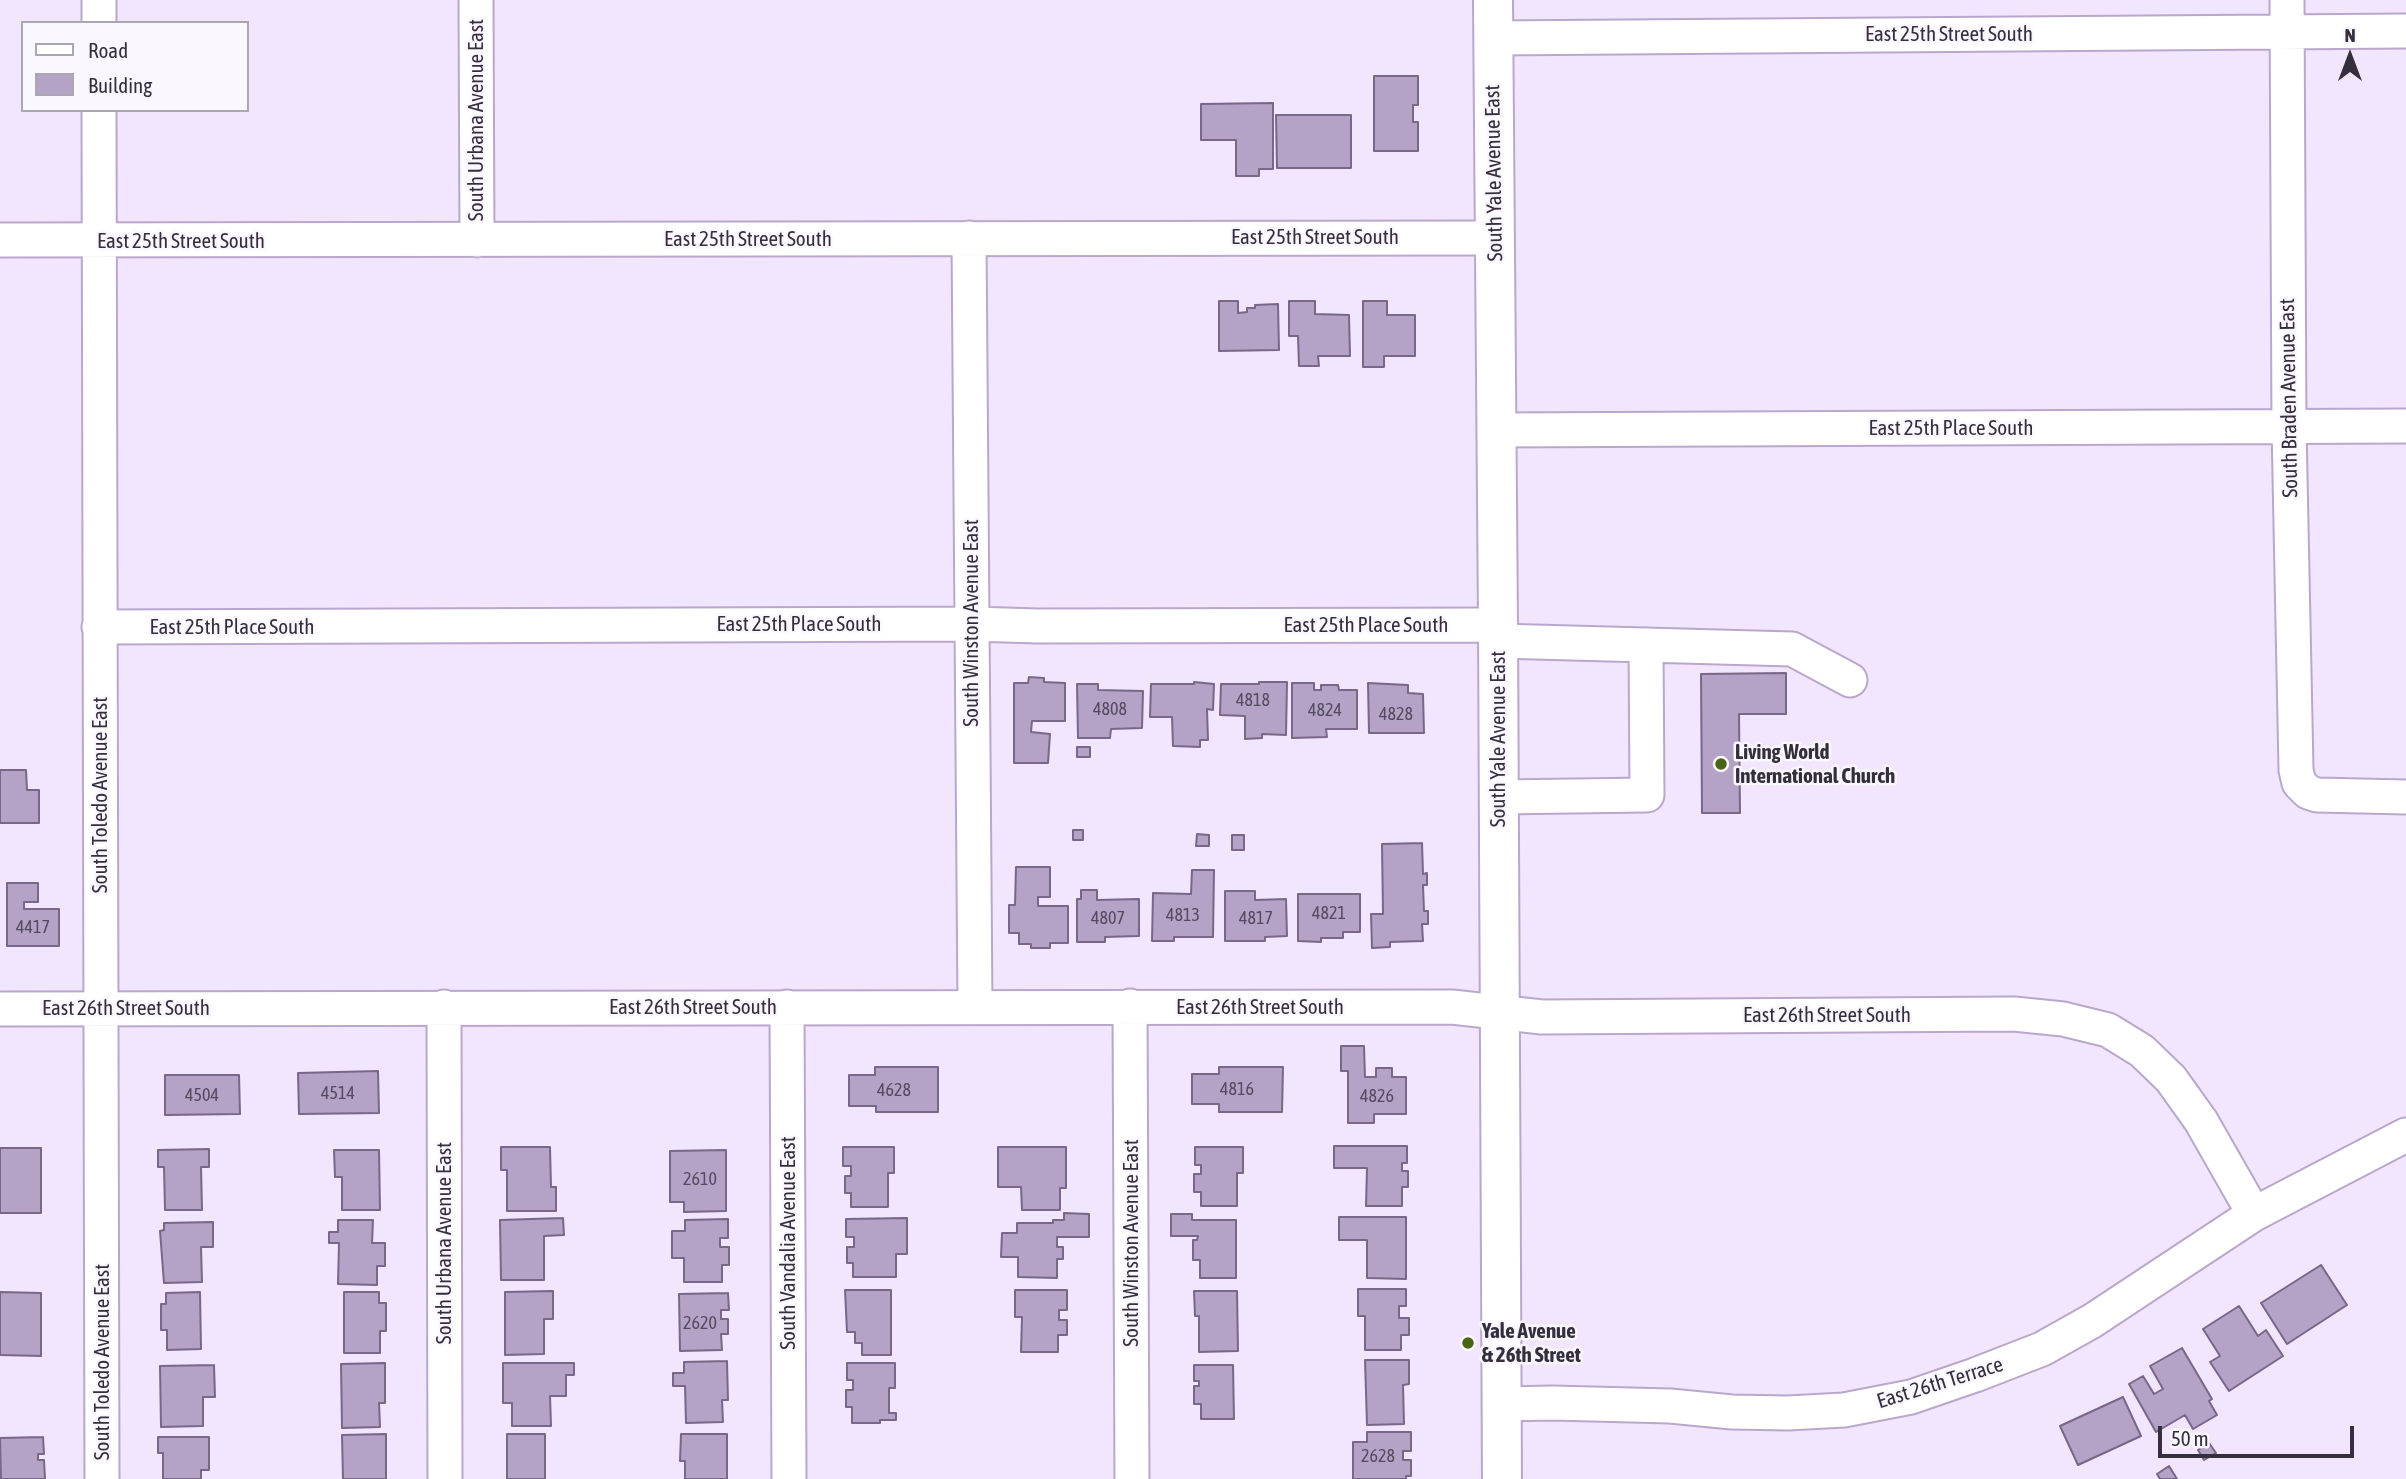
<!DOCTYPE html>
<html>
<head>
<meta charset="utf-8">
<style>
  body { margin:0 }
  #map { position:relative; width:2406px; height:1479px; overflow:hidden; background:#f1e6fd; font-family:"Asap Condensed",sans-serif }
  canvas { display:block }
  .legend { position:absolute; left:21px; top:21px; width:228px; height:91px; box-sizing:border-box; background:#faf7fe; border:2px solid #aba7b1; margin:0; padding:9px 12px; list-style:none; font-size:21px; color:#352e3d }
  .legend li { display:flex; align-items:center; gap:14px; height:35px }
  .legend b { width:35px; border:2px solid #aba7b1 }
  .north { position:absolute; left:2315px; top:21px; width:70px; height:70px; -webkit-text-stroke:5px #faf7fe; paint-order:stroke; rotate:0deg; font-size:19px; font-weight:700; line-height:28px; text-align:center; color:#352e3d }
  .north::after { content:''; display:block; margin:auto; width:24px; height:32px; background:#352e3d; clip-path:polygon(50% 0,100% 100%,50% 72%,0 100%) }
  .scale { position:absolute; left:2158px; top:1426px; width:196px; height:32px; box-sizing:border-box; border:4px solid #352e3d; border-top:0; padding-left:9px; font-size:21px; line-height:24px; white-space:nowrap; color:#352e3d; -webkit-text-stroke:5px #faf7fe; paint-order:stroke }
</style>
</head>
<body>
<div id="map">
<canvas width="2406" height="1479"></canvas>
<ul class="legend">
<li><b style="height:9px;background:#fff"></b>Road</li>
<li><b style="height:19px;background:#b4a2c7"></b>Building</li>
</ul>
<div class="north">N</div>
<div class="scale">50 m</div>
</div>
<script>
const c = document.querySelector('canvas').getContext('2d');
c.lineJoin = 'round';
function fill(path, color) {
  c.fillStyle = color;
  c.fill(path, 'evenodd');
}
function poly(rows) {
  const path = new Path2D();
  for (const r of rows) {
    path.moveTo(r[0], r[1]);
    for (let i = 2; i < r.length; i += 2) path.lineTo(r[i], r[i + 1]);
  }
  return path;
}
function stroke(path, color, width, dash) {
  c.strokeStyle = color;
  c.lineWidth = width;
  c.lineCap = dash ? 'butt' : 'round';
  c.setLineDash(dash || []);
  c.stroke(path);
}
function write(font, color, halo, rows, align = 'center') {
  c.font = font + ' "Asap Condensed",sans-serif';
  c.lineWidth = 5;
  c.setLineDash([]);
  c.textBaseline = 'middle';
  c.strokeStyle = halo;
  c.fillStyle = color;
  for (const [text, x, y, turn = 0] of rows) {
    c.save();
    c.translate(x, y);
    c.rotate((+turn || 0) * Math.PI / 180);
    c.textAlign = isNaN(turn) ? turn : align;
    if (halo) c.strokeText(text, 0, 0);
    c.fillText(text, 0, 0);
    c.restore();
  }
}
const building = poly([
  [1374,76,1418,76,1418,105,1413,105,1413,122,1418,122,1418,151,1374,151,1374,76],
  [1273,103,1273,169,1259,169,1259,176,1236,176,1236,140,1201,140,1201,104,1273,103],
  [1276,115,1351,115,1351,168,1277,168,1276,115],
  [1219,301,1238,301,1238,313,1247,312,1247,308,1255,308,1255,305,1278,304,1279,350,1219,351,1219,301],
  [1289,301,1315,301,1315,314,1349,315,1350,356,1318,356,1319,366,1299,366,1298,336,1289,336,1289,301],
  [1363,301,1387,301,1387,315,1415,315,1415,356,1384,356,1384,367,1363,367,1363,301],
  [1786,673,1786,714,1739,714,1740,813,1702,813,1701,674,1786,673],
  [1029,677,1044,678,1044,682,1065,683,1065,721,1032,721,1031,732,1050,734,1048,763,1014,763,1014,683,1028,683,1029,677],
  [1194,682,1214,684,1213,710,1207,709,1208,740,1200,740,1200,747,1173,746,1172,717,1150,717,1151,684,1194,684,1194,682],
  [1259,682,1287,682,1286,735,1262,734,1262,738,1245,739,1245,716,1220,715,1221,684,1259,684,1259,682],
  [1292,683,1314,683,1314,690,1321,690,1321,685,1338,685,1339,690,1357,690,1357,729,1326,729,1327,737,1292,738,1292,683],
  [1368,683,1408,685,1408,693,1423,694,1424,733,1369,733,1368,683],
  [1077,684,1098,684,1098,690,1143,691,1142,728,1111,729,1110,738,1078,738,1077,684],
  [1077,747,1090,747,1090,757,1077,757,1077,747],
  [0,770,26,770,27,790,39,790,39,823,0,823,0,770],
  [1073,830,1083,830,1083,840,1073,840,1073,830],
  [1197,834,1209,835,1209,846,1196,846,1197,834],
  [1232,835,1244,835,1244,850,1232,850,1232,835],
  [1422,843,1423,874,1427,873,1427,885,1423,885,1424,911,1428,911,1428,924,1422,924,1423,941,1390,942,1390,947,1372,948,1371,914,1383,914,1382,844,1422,843],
  [1016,867,1050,867,1050,897,1038,897,1038,906,1068,906,1068,943,1050,943,1050,948,1031,948,1031,944,1019,944,1019,933,1009,933,1009,905,1015,905,1016,867],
  [1192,870,1214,870,1213,937,1174,937,1174,941,1152,941,1153,893,1191,894,1192,870],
  [7,883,38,883,38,902,24,902,24,909,59,909,59,946,7,946,7,883],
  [1081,890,1097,890,1097,900,1139,899,1139,936,1105,937,1105,942,1077,942,1077,899,1081,899,1081,890],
  [1225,891,1255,891,1255,900,1286,899,1287,936,1265,937,1265,941,1225,941,1225,891],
  [1298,894,1360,894,1360,932,1343,932,1343,938,1321,938,1321,942,1298,941,1298,894],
  [1341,1046,1364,1046,1365,1077,1376,1077,1376,1068,1392,1068,1392,1077,1406,1077,1406,1114,1374,1114,1374,1123,1348,1123,1348,1071,1341,1071,1341,1046],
  [875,1067,938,1067,938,1112,876,1112,876,1106,849,1106,849,1075,875,1075,875,1067],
  [1219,1067,1283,1067,1282,1112,1219,1112,1219,1104,1192,1104,1192,1074,1219,1074,1219,1067],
  [378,1071,379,1113,299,1114,298,1073,378,1071],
  [165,1075,239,1075,240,1114,165,1115,165,1075],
  [1334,1146,1407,1146,1407,1163,1402,1163,1402,1171,1408,1171,1408,1187,1402,1187,1402,1206,1366,1206,1367,1168,1334,1168,1334,1146],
  [501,1147,550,1147,551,1187,556,1187,556,1211,507,1211,507,1170,501,1170,501,1147],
  [843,1147,894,1147,894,1173,888,1173,888,1207,851,1207,851,1193,845,1193,845,1176,851,1176,851,1166,843,1166,843,1147],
  [998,1147,1066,1147,1066,1188,1060,1188,1060,1210,1022,1210,1021,1187,998,1187,998,1147],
  [1195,1147,1243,1147,1243,1173,1237,1173,1237,1206,1201,1206,1201,1192,1194,1192,1194,1174,1201,1174,1201,1165,1195,1165,1195,1147],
  [0,1148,41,1148,41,1213,0,1213,0,1148],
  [209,1149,209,1167,201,1167,202,1210,165,1210,164,1167,158,1167,158,1150,209,1149],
  [334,1150,379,1150,380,1210,342,1210,342,1177,335,1177,334,1150],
  [726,1150,726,1211,684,1212,684,1202,670,1202,670,1151,726,1150],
  [1064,1213,1089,1214,1089,1237,1057,1237,1057,1247,1063,1247,1063,1259,1057,1259,1057,1278,1018,1277,1018,1257,1001,1257,1002,1233,1017,1233,1017,1223,1053,1223,1053,1220,1064,1220,1064,1213],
  [1171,1214,1192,1214,1192,1220,1236,1220,1236,1278,1200,1278,1200,1260,1193,1260,1193,1240,1197,1240,1198,1236,1171,1236,1171,1214],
  [1339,1217,1406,1217,1406,1279,1367,1278,1367,1240,1339,1240,1339,1217],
  [563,1218,564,1235,544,1236,544,1280,501,1280,500,1220,563,1218],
  [907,1218,907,1254,896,1254,896,1277,853,1277,853,1263,847,1263,847,1247,854,1247,854,1237,846,1237,846,1219,907,1218],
  [728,1219,728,1238,720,1238,720,1247,729,1247,729,1265,722,1265,722,1282,684,1282,684,1258,672,1258,672,1231,685,1231,685,1220,728,1219],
  [338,1220,373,1220,372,1243,385,1243,385,1266,377,1266,377,1285,338,1284,339,1243,329,1243,329,1232,338,1232,338,1220],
  [213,1222,213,1247,201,1247,202,1282,164,1283,160,1231,164,1230,164,1223,213,1222],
  [2321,1265,2347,1305,2287,1344,2261,1303,2321,1265],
  [1358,1289,1406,1289,1406,1306,1399,1306,1399,1318,1409,1318,1409,1335,1401,1335,1401,1350,1365,1350,1365,1316,1358,1316,1358,1289],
  [845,1290,891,1290,891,1355,862,1355,862,1343,855,1343,855,1332,847,1332,845,1290],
  [1015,1290,1067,1290,1067,1310,1059,1310,1059,1320,1067,1320,1067,1335,1058,1335,1058,1352,1021,1352,1022,1317,1015,1317,1015,1290],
  [553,1291,553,1319,544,1319,544,1354,505,1355,505,1292,553,1291],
  [1194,1291,1237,1291,1238,1351,1199,1352,1199,1316,1195,1316,1194,1291],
  [0,1292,41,1293,41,1356,0,1355,0,1292],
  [200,1292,201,1349,167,1350,167,1330,161,1330,161,1304,166,1304,166,1293,200,1292],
  [344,1292,379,1292,379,1303,386,1303,386,1331,380,1331,380,1353,344,1353,344,1292],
  [728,1293,729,1310,721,1310,721,1319,728,1319,728,1334,721,1334,722,1350,680,1351,679,1294,728,1293],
  [2239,1306,2258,1336,2266,1330,2283,1356,2229,1391,2210,1362,2220,1356,2203,1329,2239,1306],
  [2182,1348,2212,1399,2209,1401,2217,1415,2193,1429,2185,1415,2156,1432,2129,1384,2143,1376,2154,1394,2163,1389,2150,1366,2182,1348],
  [1365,1360,1409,1360,1409,1384,1403,1385,1404,1424,1367,1425,1365,1360],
  [727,1361,728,1400,722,1400,723,1422,686,1423,685,1386,673,1386,673,1373,684,1373,684,1362,727,1361],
  [385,1363,385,1403,379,1403,380,1427,342,1428,341,1364,385,1363],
  [503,1363,574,1363,574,1375,566,1375,566,1396,550,1396,551,1426,512,1426,512,1403,503,1403,503,1363],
  [847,1363,895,1363,895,1388,889,1388,889,1413,896,1413,896,1420,880,1420,880,1423,852,1423,852,1407,846,1407,846,1390,853,1390,853,1380,847,1380,847,1363],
  [214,1365,215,1397,203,1397,203,1426,161,1427,160,1366,214,1365],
  [1194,1365,1233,1365,1234,1419,1201,1419,1201,1404,1194,1404,1194,1386,1199,1386,1199,1381,1194,1381,1194,1365],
  [2123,1397,2141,1436,2078,1465,2060,1426,2123,1397],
  [1367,1432,1411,1432,1411,1451,1403,1451,1403,1460,1411,1460,1411,1476,1406,1476,1406,1479,1353,1479,1353,1442,1367,1442,1367,1432],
  [386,1434,386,1479,343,1479,342,1435,386,1434],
  [507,1434,545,1434,545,1479,507,1479,507,1434],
  [681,1434,727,1434,727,1479,685,1479,685,1461,680,1461,681,1434],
  [43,1437,44,1454,38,1454,38,1460,44,1460,45,1479,1,1479,0,1438,43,1437],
  [158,1437,209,1437,209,1470,201,1470,201,1479,163,1479,163,1453,158,1453,158,1437],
  [2209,1443,2216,1453,2204,1460,2198,1450,2209,1443],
  [2169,1466,2177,1479,2160,1479,2157,1474,2169,1466]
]);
fill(building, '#b4a2c7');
stroke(building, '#786789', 2);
const minor = poly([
  [99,0,99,23],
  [476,0,477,240],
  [2287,0,2289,426,2296,770,2299,783,2308,792,2317,795,2406,797],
  [1493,38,2406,31],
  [99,110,102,1479],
  [969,238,975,1007],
  [0,240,1495,238],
  [1496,430,2406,426],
  [99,627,972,624,1038,626,1498,625],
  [1498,641,1792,649,1850,680],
  [1499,797,1647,795,1646,645],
  [1130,1006,1132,1479],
  [444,1007,445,1479],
  [787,1007,789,1479],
  [0,1009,1452,1007,1542,1017,2014,1014,2063,1019,2108,1030,2142,1051,2171,1079,2201,1121,2254,1214],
  [1502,1404,1553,1403,1670,1406,1732,1412,1788,1413,1844,1410,1911,1397,1975,1375,2042,1349,2092,1321,2254,1214,2406,1135]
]);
const major = poly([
  [1493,0,1498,625,1502,1479]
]);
stroke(minor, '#baa7cc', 37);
stroke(major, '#baa7cc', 42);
stroke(minor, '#fff', 33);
stroke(major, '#fff', 38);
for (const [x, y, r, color] of [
  [1721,764,7,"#496417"],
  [1468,1343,7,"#496417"]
]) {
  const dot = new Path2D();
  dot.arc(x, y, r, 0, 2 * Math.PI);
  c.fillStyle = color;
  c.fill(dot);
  stroke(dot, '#faf7fe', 2.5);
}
write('18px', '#554b60', null, [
  ["4818",1253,700],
  ["4808",1110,709],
  ["4824",1325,710],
  ["4828",1396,714],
  ["4821",1329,913],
  ["4813",1183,915],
  ["4807",1108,918],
  ["4817",1256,918],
  ["4417",33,927],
  ["4816",1237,1089],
  ["4628",894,1090],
  ["4514",338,1093],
  ["4504",202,1095],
  ["4826",1377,1096],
  ["2610",700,1179],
  ["2620",700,1323],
  ["2628",1378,1456]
]);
write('21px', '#352e3d', '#faf7fe', [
  ["East 25th Street South",1949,34],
  ["South Urbana Avenue East",476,120,-90],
  ["South Yale Avenue East",1494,173,-91],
  ["East 25th Street South",1315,237],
  ["East 25th Street South",748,239],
  ["East 25th Street South",181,241],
  ["South Braden Avenue East",2289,398,-91],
  ["East 25th Place South",1951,428],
  ["South Winston Avenue East",971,623,-90],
  ["East 25th Place South",799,624],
  ["East 25th Place South",1366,625],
  ["East 25th Place South",232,627],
  ["South Yale Avenue East",1498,739,-90],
  ["South Toledo Avenue East",100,795,-90],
  ["East 26th Street South",693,1007],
  ["East 26th Street South",1260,1007],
  ["East 26th Street South",126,1008],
  ["East 26th Street South",1827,1015],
  ["South Urbana Avenue East",444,1243,-90],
  ["South Vandalia Avenue East",788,1243,-90],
  ["South Winston Avenue East",1131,1243,-90],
  ["South Toledo Avenue East",102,1362,-90],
  ["East 26th Terrace",1940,1383,-17]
]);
write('bold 21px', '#352e3d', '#faf7fe', [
  ["Living World",1735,752],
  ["International Church",1735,776],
  ["Yale Avenue",1482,1331],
  ["& 26th Street",1482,1355]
], 'left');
</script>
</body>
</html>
